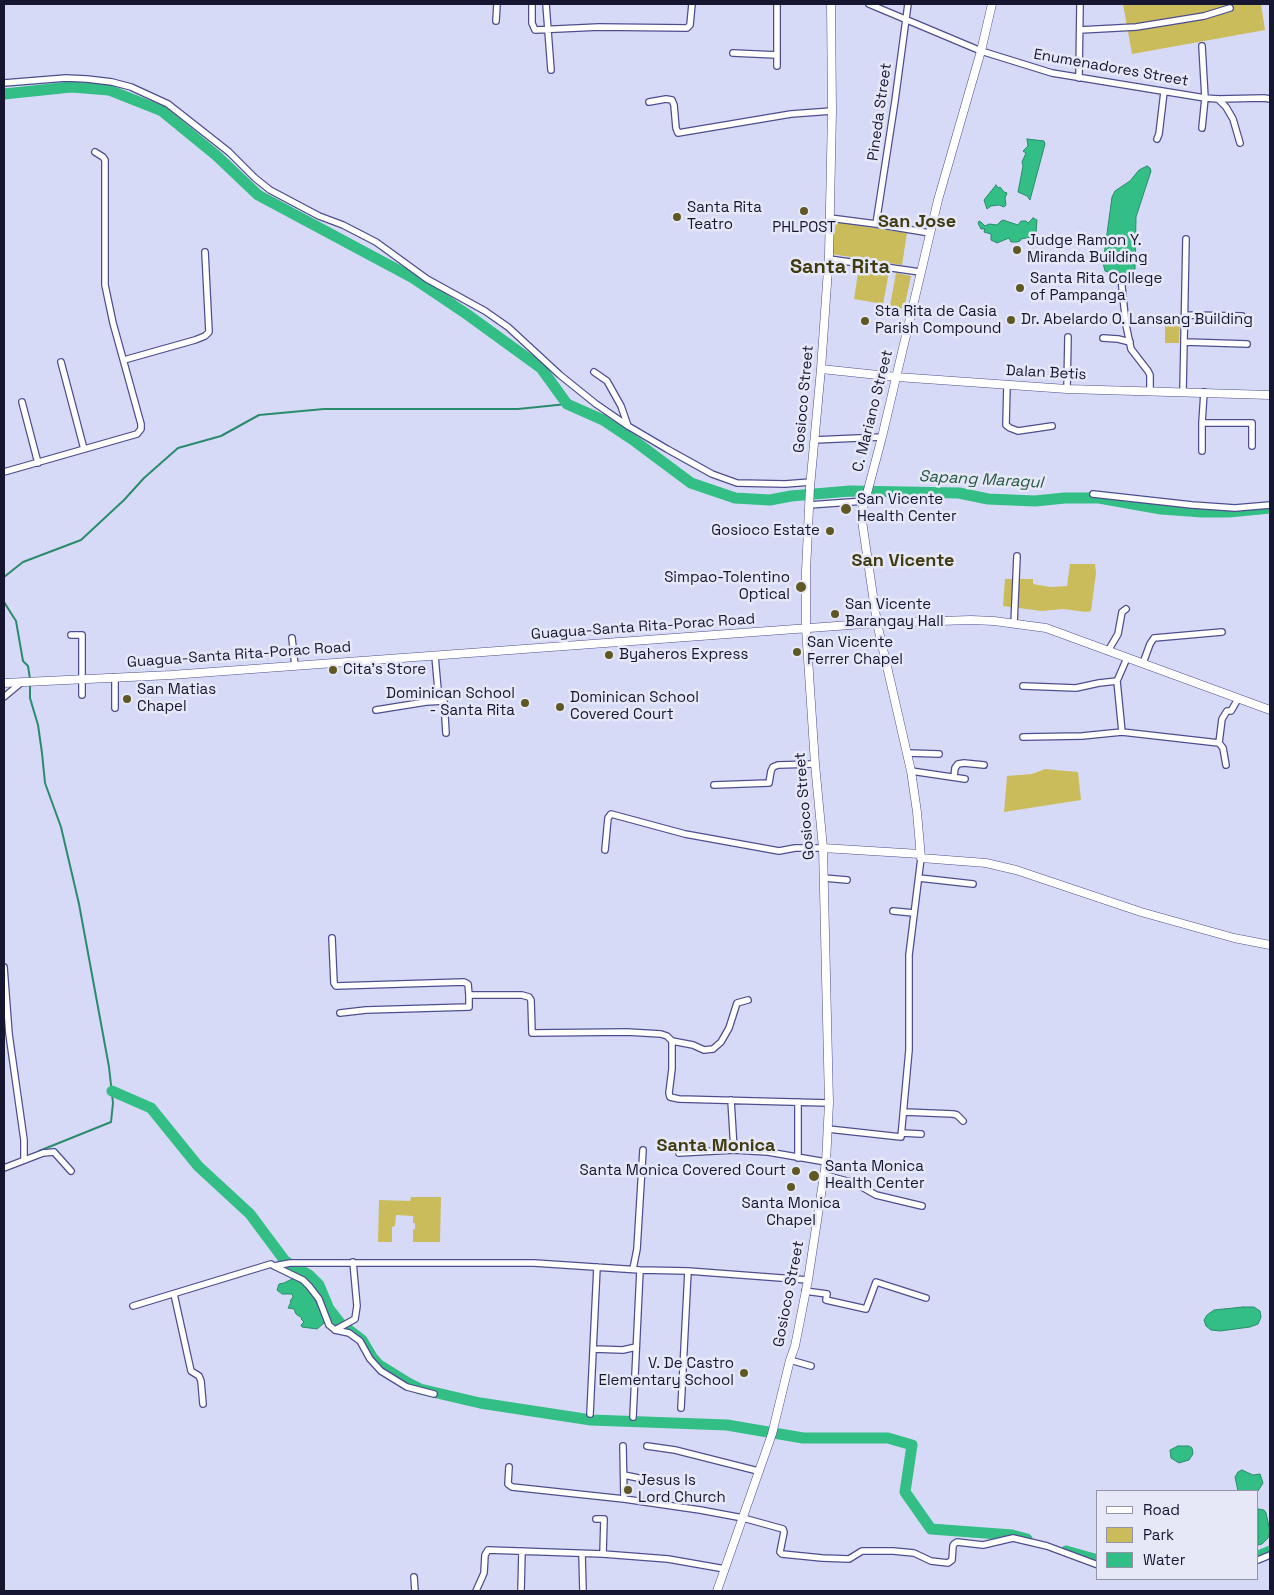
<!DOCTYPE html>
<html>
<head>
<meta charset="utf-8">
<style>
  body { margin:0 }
  #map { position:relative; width:1274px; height:1595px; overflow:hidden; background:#d7daf7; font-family:"Space Grotesk",sans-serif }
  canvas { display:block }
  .frame { position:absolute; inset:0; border:5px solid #161630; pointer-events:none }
  .legend { position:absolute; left:1096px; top:1490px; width:162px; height:90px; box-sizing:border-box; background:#e6e8f7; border:1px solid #9394a7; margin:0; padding:6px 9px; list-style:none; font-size:15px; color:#161630 }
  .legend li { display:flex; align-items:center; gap:10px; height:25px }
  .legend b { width:25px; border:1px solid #9394a7 }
</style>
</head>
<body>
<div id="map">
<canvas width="1274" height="1595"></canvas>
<div class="frame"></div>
<ul class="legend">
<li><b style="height:6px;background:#fff"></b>Road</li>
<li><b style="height:14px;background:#cabc5a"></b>Park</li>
<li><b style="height:14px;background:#32be85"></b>Water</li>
</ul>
</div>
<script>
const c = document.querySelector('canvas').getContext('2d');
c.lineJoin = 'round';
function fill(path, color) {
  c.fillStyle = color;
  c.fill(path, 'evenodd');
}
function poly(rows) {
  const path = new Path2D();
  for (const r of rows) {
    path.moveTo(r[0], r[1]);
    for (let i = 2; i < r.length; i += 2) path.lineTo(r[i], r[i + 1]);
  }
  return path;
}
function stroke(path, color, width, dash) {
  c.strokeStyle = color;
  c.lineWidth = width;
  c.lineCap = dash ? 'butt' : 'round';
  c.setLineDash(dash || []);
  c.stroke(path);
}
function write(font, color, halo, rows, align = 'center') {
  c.font = font + ' "Space Grotesk",sans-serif';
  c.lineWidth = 5;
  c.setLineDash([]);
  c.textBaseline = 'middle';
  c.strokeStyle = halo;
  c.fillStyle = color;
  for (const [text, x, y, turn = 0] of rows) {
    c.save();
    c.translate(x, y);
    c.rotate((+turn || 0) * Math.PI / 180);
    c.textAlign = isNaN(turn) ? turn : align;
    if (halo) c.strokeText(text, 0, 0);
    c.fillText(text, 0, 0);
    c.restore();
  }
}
fill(poly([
  [1123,4,1261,4,1265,30,1132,54],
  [836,222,907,233,902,265,831,254],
  [859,267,889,272,883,304,854,299],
  [896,273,911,276,904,309,890,306],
  [1165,319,1180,319,1179,343,1165,343],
  [1070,564,1095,564,1096,573,1091,611,1086,612,1063,609,1042,611,1003,606,1005,579,1033,579,1033,584,1050,587,1067,586],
  [1045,769,1078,772,1081,800,1004,812,1007,776,1032,774],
  [411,1197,441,1197,440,1242,413,1242,413,1230,415,1229,415,1223,413,1223,413,1216,396,1215,395,1226,392,1227,392,1242,378,1242,379,1200,410,1201]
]), '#cabc5a');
const water = poly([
  [1027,139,1044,141,1045,144,1030,200,1027,196,1018,192,1023,166,1022,162,1026,153,1023,151,1028,146,1027,139],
  [1147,166,1150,168,1151,171,1136,217,1135,269,1129,274,1108,272,1105,271,1103,263,1112,197,1115,191,1130,181,1139,170,1147,166],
  [996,185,998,188,1000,187,1004,192,1007,193,1005,198,1006,205,1004,207,999,205,991,206,987,209,984,200,996,185],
  [1033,218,1037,220,1036,233,1039,236,1033,239,1032,237,1021,239,1020,241,1017,242,1011,242,1009,238,997,243,991,240,991,234,984,232,985,229,981,229,978,223,979,221,981,222,985,226,989,224,997,225,1001,221,1003,220,1018,225,1021,221,1026,221,1028,223,1033,218],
  [294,1278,302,1282,311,1292,325,1320,324,1323,317,1329,302,1327,301,1325,304,1322,301,1319,302,1318,296,1314,294,1309,288,1308,291,1302,290,1301,293,1297,292,1294,282,1294,277,1290,279,1284,284,1283,294,1278],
  [1243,1307,1254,1307,1260,1311,1261,1317,1258,1324,1250,1327,1220,1331,1211,1330,1206,1326,1204,1320,1207,1315,1214,1310,1243,1307],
  [1178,1446,1189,1446,1192,1448,1193,1454,1189,1460,1179,1463,1171,1458,1170,1450,1178,1446],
  [1242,1470,1253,1475,1260,1474,1263,1483,1258,1491,1238,1491,1235,1477,1238,1472,1242,1470],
  [1258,1509,1264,1510,1266,1513,1270,1531,1268,1538,1262,1544,1258,1545,1258,1509]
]);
fill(water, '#32be85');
stroke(water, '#2a8c6c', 1);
stroke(poly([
  [4,577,23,562,81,540,124,500,144,478,178,448,221,436,259,415,324,409,518,409,567,404],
  [4,602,16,621,23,661,28,666,30,679],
  [30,684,30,698,38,725,42,753,45,783,61,827,79,904,109,1067,113,1103,111,1122,39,1151]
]), '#2a8c6c', 2);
stroke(poly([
  [4,94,71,87,109,90,162,111,217,156,258,195,413,278,468,315,541,368,567,404,603,420,636,442,691,483,735,498,770,500,791,496,850,491,959,493,988,499,1035,501,1065,498,1099,498,1161,509,1202,512,1229,512,1270,508],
  [112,1091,151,1108,198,1166,250,1214,285,1261,309,1275,319,1285,329,1309,340,1323,362,1340,372,1357,379,1365,408,1383,420,1389,480,1403,591,1420,727,1425,803,1438,888,1438,912,1445,905,1492,931,1529,1012,1535,1027,1539],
  [1066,1551,1098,1560],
  [1258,1556,1270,1551]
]), '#32be85', 11);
const street = poly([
  [532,4,532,23,535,30,599,27,687,28,690,25,692,4],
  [546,4,551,70],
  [869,4,981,51,1052,73,1205,98,1218,99,1264,98,1270,99],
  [496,21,497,4],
  [1080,30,1136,27,1161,23,1204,16,1230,8],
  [733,53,777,55],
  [777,66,777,4],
  [1079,78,1080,4],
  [4,83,66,78,87,79,112,82,131,87,168,104,229,152,255,178,270,190,319,216,343,225,376,242,427,279,485,311,508,327,560,375,596,404,628,426,667,449,712,474,737,483,785,484,811,482],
  [1218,99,1226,107,1233,119,1240,143],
  [649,102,666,99,672,100,674,105,676,128,678,133,791,114,832,111],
  [1202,128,1205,98,1202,46],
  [1157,139,1159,134,1164,92],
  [830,218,876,224,930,233],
  [876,224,895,101,908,4],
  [829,259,920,272],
  [1121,278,1126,325,1131,349,1148,371,1150,375,1150,391],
  [1186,315,1242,316],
  [1103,338,1118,339,1130,342],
  [1185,342,1247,344],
  [124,360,195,340,205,336,209,332,205,252],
  [61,362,84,449],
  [594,372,607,381,621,406,628,426],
  [1007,385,1006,425,1010,428,1018,431,1052,426],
  [1067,389,1068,337],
  [1183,392,1186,239],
  [1204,392,1202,423,1252,423,1252,446],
  [22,402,38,463],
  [814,440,882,437],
  [1202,451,1202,423],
  [4,472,137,434,141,429,141,424,113,323,105,285,105,160,103,157,95,152],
  [1093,494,1192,505,1235,508,1270,505],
  [809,505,865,501],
  [1014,624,1017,556],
  [71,635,82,635,82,695],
  [292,638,295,666],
  [1108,651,1118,634,1122,612,1126,609],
  [435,656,439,701],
  [1143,663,1150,644,1154,638,1222,632],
  [115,677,115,708],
  [1023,686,1076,688,1099,683,1117,681],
  [4,697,22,682],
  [376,710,426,702,444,701,446,733],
  [1122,732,1117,681,1127,658],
  [1023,737,1082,736,1122,732,1219,743,1222,719,1227,711,1231,711,1238,699],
  [1219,743,1223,748,1226,765],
  [907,753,939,754],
  [911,771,965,779],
  [954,777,955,768,958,764,964,763,984,765],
  [714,785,769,783,771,771,773,767,778,765,815,764],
  [605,850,608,818,611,814,685,834,779,851,795,848,823,848],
  [824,878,847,880],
  [919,878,973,884],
  [893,911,914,913],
  [332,938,334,983,336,986,464,982,468,984,469,995,469,1007,366,1010,340,1013],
  [4,967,9,1034,24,1140,24,1160],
  [469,995,522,995,529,997,531,1000,532,1033,627,1032,661,1034,667,1036,672,1041,693,1045,704,1050,713,1049,721,1042,729,1028,737,1003,748,1000],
  [672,1041,672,1069,669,1093,670,1097,679,1099,829,1103],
  [731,1100,734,1150,768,1152,826,1162],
  [904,1112,953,1114,957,1115,963,1121],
  [828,1129,901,1137,909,1050,909,955,921,858],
  [902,1133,921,1134],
  [679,1153,734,1150],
  [798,1158,798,1102],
  [4,1168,43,1153,54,1152,71,1171],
  [824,1175,855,1183,876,1195,922,1206],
  [274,1266,303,1280,309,1286,319,1299,329,1325,335,1330,349,1333,360,1341,370,1359,381,1371,407,1387,434,1394],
  [633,1269,637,1249,643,1150],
  [805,1291,827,1294,826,1300,866,1309,876,1282,926,1298],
  [174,1294,191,1371,199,1376,201,1381,203,1404],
  [133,1306,271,1264,274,1266,290,1263,534,1263,640,1270,688,1271,808,1280],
  [335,1330,355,1319,357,1306,353,1262],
  [593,1349,623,1350,636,1347],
  [790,1360,811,1366],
  [681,1408,688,1271],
  [590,1414,597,1267],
  [633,1417,640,1270],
  [623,1446,624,1499],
  [647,1446,675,1450,758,1471],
  [509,1467,508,1484,512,1487,624,1499,700,1510,743,1518,783,1529,784,1532,780,1552,782,1554,822,1558,849,1559,862,1551,893,1551,914,1553,931,1561,948,1563,952,1560,953,1546,954,1544,957,1542,983,1545,1013,1538,1047,1546,1098,1565],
  [624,1475,643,1479],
  [596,1519,604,1519,603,1554],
  [582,1554,583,1591],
  [1258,1560,1270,1555],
  [414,1577,415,1591],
  [476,1591,484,1573,485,1555,488,1550,603,1554,668,1559,725,1569],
  [521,1591,522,1551]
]);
const secondary = poly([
  [992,4,981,51,938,200,882,437,865,501,861,514,877,623,911,771,917,812,921,858,986,863,1016,870,1141,912,1234,938,1270,945],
  [821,369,897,377,1067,389,1270,395],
  [4,683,171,675,877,623,971,620,994,621,1046,628,1270,710],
  [823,848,920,854],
  [717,1591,772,1434,790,1360,795,1346,808,1280,826,1162,829,1103,823,848,815,764,806,628,806,571,810,487,821,369,829,255,832,111,831,4]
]);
stroke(street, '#4e4e8e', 8);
stroke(secondary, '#4e4e8e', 9);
stroke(street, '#fff', 5.5);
stroke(secondary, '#fff', 8);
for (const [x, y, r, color] of [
  [804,211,5,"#5f5824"],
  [677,217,5,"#5f5824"],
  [1017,250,5,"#5f5824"],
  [1020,288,5,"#5f5824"],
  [1011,320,5,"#5f5824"],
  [865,321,5,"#5f5824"],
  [846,509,6,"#5f5824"],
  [830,531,5,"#5f5824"],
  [801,587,6,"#5f5824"],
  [835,614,5,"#5f5824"],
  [797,652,5,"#5f5824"],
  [609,655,5,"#5f5824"],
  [333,670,5,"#5f5824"],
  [127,699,5,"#5f5824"],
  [525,703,5,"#5f5824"],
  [560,707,5,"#5f5824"],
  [796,1171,5,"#5f5824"],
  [814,1176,6,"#5f5824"],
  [791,1187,5,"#5f5824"],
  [744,1373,5,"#5f5824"],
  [628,1490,5,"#5f5824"]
]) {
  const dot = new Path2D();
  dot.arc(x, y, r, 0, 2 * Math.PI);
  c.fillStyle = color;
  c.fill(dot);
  stroke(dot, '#e6e8f7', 2);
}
write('15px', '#161630', '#e6e8f7', [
  ["Enumenadores Street",1111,68,10],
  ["Pineda Street",880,112,-82],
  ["Dalan Betis",1046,373,3],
  ["Gosioco Street",804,399,-85],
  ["C. Mariano Street",873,411,-76],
  ["Guagua-Santa Rita-Porac Road",643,627,-4],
  ["Guagua-Santa Rita-Porac Road",239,655,-4],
  ["Gosioco Street",805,806,-95],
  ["Gosioco Street",789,1294,-79]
]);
write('15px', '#161630', '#e6e8f7', [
  ["Santa Rita",687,208],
  ["Teatro",687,225],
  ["PHLPOST",804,228,"center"],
  ["Judge Ramon Y.",1027,241],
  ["Miranda Building",1027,258],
  ["Santa Rita College",1030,279],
  ["of Pampanga",1030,296],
  ["Sta Rita de Casia",875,312],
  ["Parish Compound",875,329],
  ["Dr. Abelardo O. Lansang Building",1021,320],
  ["San Vicente",857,500],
  ["Health Center",857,517],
  ["Gosioco Estate",820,531,"right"],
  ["Simpao-Tolentino",790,578,"right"],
  ["Optical",790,595,"right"],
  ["San Vicente",845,605],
  ["Barangay Hall",845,622],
  ["San Vicente",807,643],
  ["Ferrer Chapel",807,660],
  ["Byaheros Express",619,655],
  ["Cita's Store",343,670],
  ["San Matias",137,690],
  ["Chapel",137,707],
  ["Dominican School",515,694,"right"],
  ["- Santa Rita",515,711,"right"],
  ["Dominican School",570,698],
  ["Covered Court",570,715],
  ["Santa Monica",825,1167],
  ["Health Center",825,1184],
  ["Santa Monica Covered Court",786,1171,"right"],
  ["Santa Monica",791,1204,"center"],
  ["Chapel",791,1221,"center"],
  ["V. De Castro",734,1364,"right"],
  ["Elementary School",734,1381,"right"],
  ["Jesus Is",638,1481],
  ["Lord Church",638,1498]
], 'left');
write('italic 16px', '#23573f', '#e6e8f7', [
  ["Sapang Maragul",981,480,3]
]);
write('bold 18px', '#413b11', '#e6e8f7', [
  ["San Jose",917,222],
  ["San Vicente",903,561],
  ["Santa Monica",716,1146]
]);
write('bold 20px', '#413b11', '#e6e8f7', [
  ["Santa Rita",840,268]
]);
</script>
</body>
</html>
